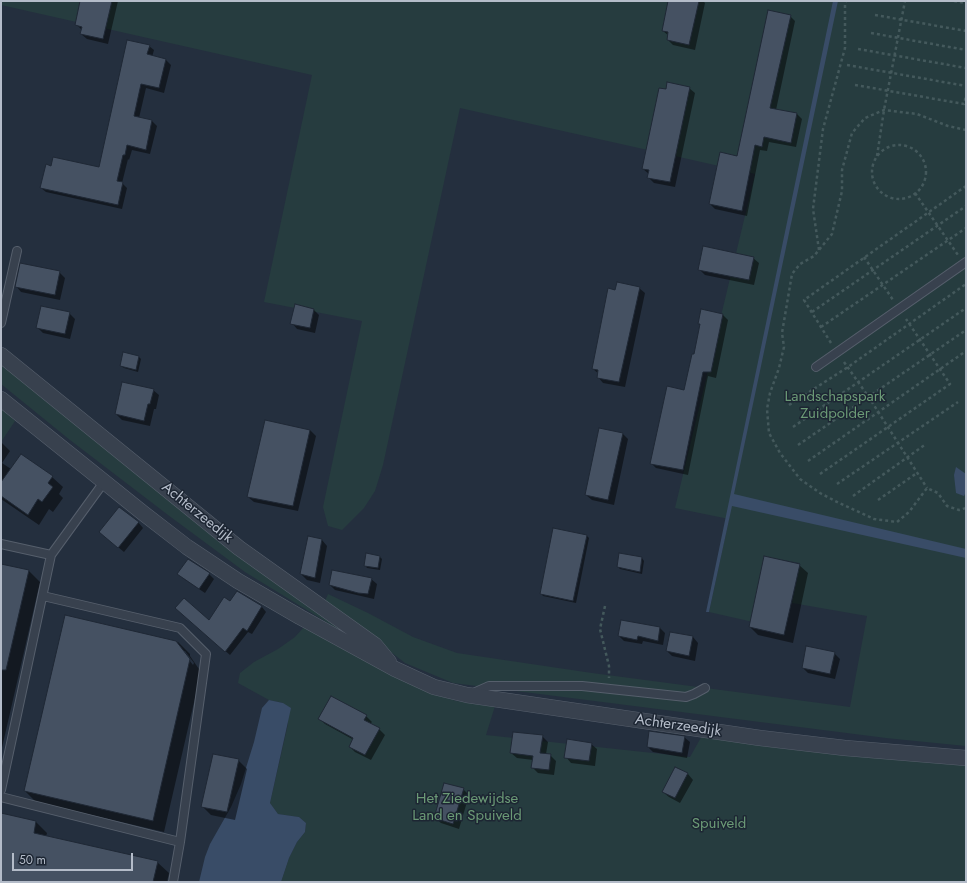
<!DOCTYPE html>
<html>
<head>
<meta charset="utf-8">
<style>
  body { margin:0 }
  #map { position:relative; width:967px; height:883px; overflow:hidden; background:#242f3e; font-family:Jost,sans-serif }
  canvas { display:block }
  .frame { position:absolute; inset:0; border:2px solid #b4bcc9; pointer-events:none }
  .scale { position:absolute; left:12px; top:853px; width:121px; height:18px; box-sizing:border-box; border:2px solid #b4bcc9; border-top:0; padding-left:5px; font-size:12px; line-height:14px; white-space:nowrap; color:#b4bcc9; -webkit-text-stroke:3px #1d2633; paint-order:stroke }
</style>
</head>
<body>
<div id="map">
<canvas width="967" height="883"></canvas>
<div class="frame"></div>
<div class="scale">50 m</div>
</div>
<script>
const c = document.querySelector('canvas').getContext('2d');
c.lineJoin = 'round';
function fill(path, color) {
  c.fillStyle = color;
  c.fill(path, 'evenodd');
}
function poly(rows) {
  const path = new Path2D();
  for (const r of rows) {
    if (r.length === 3) {
      path.moveTo(r[0] + r[2], r[1]);
      path.arc(r[0], r[1], r[2], 0, 2 * Math.PI);
      continue;
    }
    path.moveTo(r[0], r[1]);
    for (let i = 2; i < r.length; i += 2) path.lineTo(r[i], r[i + 1]);
  }
  return path;
}
function stroke(path, color, width, dash) {
  c.strokeStyle = color;
  c.lineWidth = width;
  c.lineCap = dash ? 'butt' : 'round';
  c.setLineDash(dash || []);
  c.stroke(path);
}
function write(font, color, halo, rows, align = 'center') {
  c.font = font + ' Jost,sans-serif';
  c.lineWidth = 3;
  c.setLineDash([]);
  c.textBaseline = 'middle';
  c.strokeStyle = halo;
  c.fillStyle = color;
  for (const [text, x, y, turn = 0] of rows) {
    c.save();
    c.translate(x, y);
    c.rotate((+turn || 0) * Math.PI / 180);
    c.textAlign = isNaN(turn) ? turn : align;
    if (halo) c.strokeText(text, 0, 0);
    c.fillText(text, 0, 0);
    c.restore();
  }
}
fill(poly([
  [1,1,966,1,966,746,886,738,453,683,405,663,325,601,328,594,368,613,413,637,457,653,592,673,850,707,867,616,792,603,800,563,766,557,753,622,709,612,729,519,675,508,755,174,460,108,383,465,375,491,364,508,342,530,328,526,323,507,362,321,264,302,312,75,1,5],
  [1,364,354,639,245,572,168,515,70,440,1,384],
  [1,407,15,421,1,442],
  [304,627,435,694,456,701,495,706,486,735,690,757,703,734,966,763,966,882,281,882,289,858,297,842,305,832,306,823,299,817,278,814,270,803,288,724,283,703,269,700,238,683,240,673,254,662,278,649,295,637]
]), '#263c3f');
fill(poly([
  [833,1,838,1,734,494,966,549,966,558,732,506,709,612,706,612],
  [956,467,966,474,966,492,964,496,956,493,954,475],
  [269,700,283,703,291,708,270,803,278,814,299,817,306,823,305,832,297,842,289,858,281,882,199,882,205,857,210,844,231,807,241,784,254,742,262,708]
]), '#394c67');
fill(poly([
  [82,1,118,1,108,44,87,39,81,34,82,30,77,25],
  [669,1,703,1,705,3,695,50,673,45,668,40,669,36,663,31],
  [790,16,795,21,776,110,797,114,802,119,796,147,769,142,767,151,760,150,747,216,715,209,710,204,738,157],
  [149,46,154,50,152,57,166,60,171,65,164,93,146,88,139,118,152,121,157,126,150,154,132,150,129,160,128,159,122,183,127,188,122,209,46,192,41,188,52,167,100,168],
  [689,88,695,93,675,187,654,183,648,177,649,174,643,169,666,90],
  [753,258,759,263,754,285,705,275,699,269],
  [59,272,65,278,60,300,21,292,16,286],
  [639,288,645,293,625,387,603,383,598,377,599,374,593,369,616,291],
  [296,306,314,310,319,315,315,333,297,329,292,323],
  [702,310,723,315,728,320,716,378,708,376,688,475,656,468,651,463,685,391,694,355,701,325,699,324],
  [69,313,75,319,70,339,43,333,37,327],
  [139,357,141,359,138,372,124,368,121,366],
  [153,390,159,395,156,409,154,409,150,426,122,420,116,414],
  [266,422,310,430,316,436,298,511,254,502,248,497],
  [622,433,628,439,614,505,592,500,586,495],
  [1,442,10,451,2,463,11,469,52,477,63,487,59,494,63,498,53,512,49,509,39,525,1,499],
  [138,522,143,528,124,552,106,537],
  [587,536,589,538,576,603,543,596,541,593],
  [322,540,327,546,320,583,307,580,301,574],
  [620,554,642,558,644,561,642,574,620,569,618,567],
  [380,557,382,559,380,570,367,568,365,565],
  [1,565,29,571,40,582,1,752],
  [799,565,808,573,793,643,758,635,750,627],
  [179,574,209,574,214,579,205,593,184,579],
  [371,579,377,584,374,599,335,590,330,585],
  [237,592,262,607,266,612,252,634,248,632,230,655,181,612,210,621,230,602],
  [65,616,178,642,190,654,190,656,201,672,164,832,36,802,25,791],
  [182,651,185,651,194,663,193,665],
  [622,621,660,628,665,633,663,645,643,641,642,644,624,641,619,636],
  [670,633,693,637,698,643,695,661,672,656,667,651],
  [834,653,840,659,835,679,808,673,803,668],
  [366,716,372,722,370,724,379,729,385,735,371,760,355,752,350,747,354,740,325,724,320,719],
  [542,736,548,742,546,754,550,755,556,761,554,775,538,773,532,767,533,760,517,758,511,753],
  [684,737,690,742,687,758,653,752,648,747],
  [591,744,597,749,595,766,571,763,566,757],
  [238,760,247,769,235,820,211,815,202,806],
  [676,768,688,774,693,780,680,803,669,797,663,792],
  [463,789,469,795,459,829,441,823,435,818],
  [1,814,36,822,47,833,46,837,157,862,169,873,167,882,1,882]
]), '#0007');
const building = poly([
  [80,1,112,1,103,39,80,34,82,27,75,25,80,1],
  [668,1,699,1,689,45,667,40,668,32,662,31,668,1],
  [768,10,791,15,770,108,797,113,791,143,764,137,762,147,755,145,742,211,709,204,720,152,737,156,768,10],
  [127,40,150,45,147,54,166,59,159,88,141,84,134,116,152,120,146,150,127,145,125,155,123,155,117,181,123,182,118,205,40,188,46,164,51,166,53,157,99,167,127,40],
  [667,82,690,87,670,182,647,178,649,170,642,169,659,88,666,89,667,82],
  [703,246,754,257,749,280,698,270,703,246],
  [20,263,60,271,55,295,15,287,20,263],
  [617,282,640,287,619,382,597,378,598,370,592,369,608,288,615,290,617,282],
  [295,304,314,309,310,328,290,324,295,304],
  [41,306,70,312,65,334,36,328,41,306],
  [701,309,723,314,711,372,703,372,683,470,650,464,667,386,684,390,692,354,694,354,700,324,698,324,701,309],
  [123,352,139,356,136,370,120,366,123,352],
  [122,382,154,389,150,404,148,404,144,421,115,414,122,382],
  [265,420,310,430,293,506,247,497,265,420],
  [599,428,623,433,608,500,585,495,599,428],
  [21,454,53,476,48,483,53,487,42,502,38,499,28,515,1,496,1,482,21,454],
  [119,507,139,522,118,548,99,532,119,507],
  [553,528,587,535,573,601,540,594,553,528],
  [308,536,322,539,315,578,300,574,308,536],
  [366,553,380,556,378,568,364,566,366,553],
  [619,553,642,557,640,572,617,567,619,553],
  [764,556,800,564,784,635,749,627,764,556],
  [188,559,210,573,199,589,177,574,188,559],
  [1,564,29,570,6,670,1,670,1,564],
  [332,570,372,578,368,594,358,593,329,585,332,570],
  [237,591,262,606,247,631,243,628,225,652,175,608,184,598,209,620,224,597,230,601,237,591],
  [65,615,176,641,190,659,153,821,24,791,65,615],
  [621,620,660,627,658,641,638,636,637,640,618,636,621,620],
  [670,632,693,636,689,656,666,651,670,632],
  [806,646,835,652,830,674,802,668,806,646],
  [331,696,367,715,364,720,380,728,365,755,349,747,353,738,318,719,331,696],
  [649,731,685,736,682,753,647,747,649,731],
  [513,732,543,735,540,753,551,754,549,770,531,768,533,756,510,753,513,732],
  [567,739,592,743,589,761,564,758,567,739],
  [213,754,239,759,227,812,201,807,213,754],
  [675,767,688,773,675,798,662,792,675,767],
  [444,783,464,788,453,824,434,818,444,783],
  [1,813,36,821,34,833,158,861,153,882,1,882,1,813]
]);
fill(building, '#455162');
stroke(building, '#1f2835', 1);
const service = poly([
  [1,323,17,251],
  [816,367,966,262],
  [1,544,51,555],
  [471,694,489,686,582,686,686,697,694,694,705,688],
  [1,790,51,555,104,482],
  [1,797,180,842,206,654,180,628,43,596],
  [173,882,180,842]
]);
const minor = poly([
  [1,355,239,548,375,645,389,662],
  [1,399,143,513,187,547,238,581,300,617,395,669,434,687,467,695,760,738,845,748,966,758]
]);
stroke(service, '#565f6c', 10);
stroke(minor, '#565f6c', 16);
stroke(poly([
  [954,1,966,3],
  [875,15,966,31],
  [871,33,966,50],
  [858,49,966,68],
  [847,65,966,86],
  [855,85,964,104,966,96],
  [966,130,948,126,917,114,884,110,865,118,852,133,842,170,842,191,832,234,814,256,800,264,792,274,782,333,784,347,779,368,770,393,767,409,769,433,780,453,800,479,820,493,839,503,874,519,897,522,909,512,927,488,938,493,947,506,959,510,966,508],
  [899,172,27],
  [877,156,884,110,905,1],
  [915,193,958,255],
  [819,250,813,209,823,129,845,48,845,5,846,1],
  [864,257,893,300],
  [812,312,966,206],
  [821,327,966,228],
  [831,343,804,300,966,186],
  [844,362,868,396,927,488],
  [789,405,848,367,966,284],
  [793,427,966,308],
  [798,445,966,330],
  [808,461,966,351],
  [820,474,950,384,906,319],
  [837,484,958,402],
  [853,496,926,444],
  [878,500,917,473],
  [605,606,600,629,609,666,609,678]
]), '#44595c', 2.5, [3, 3]);
stroke(service, '#38414e', 8);
stroke(minor, '#38414e', 15);
write('15px', '#6b9a76', '#1d2633', [
  ["Landschapspark",835,397],
  ["Zuidpolder",835,414],
  ["Het Ziedewijdse",467,799],
  ["Land en Spuiveld",467,816],
  ["Spuiveld",719,824]
]);
write('15px', '#b4bcc9', '#1d2633', [
  ["Achterzeedijk",197,513,39],
  ["Achterzeedijk",678,726,8]
]);
</script>
</body>
</html>
